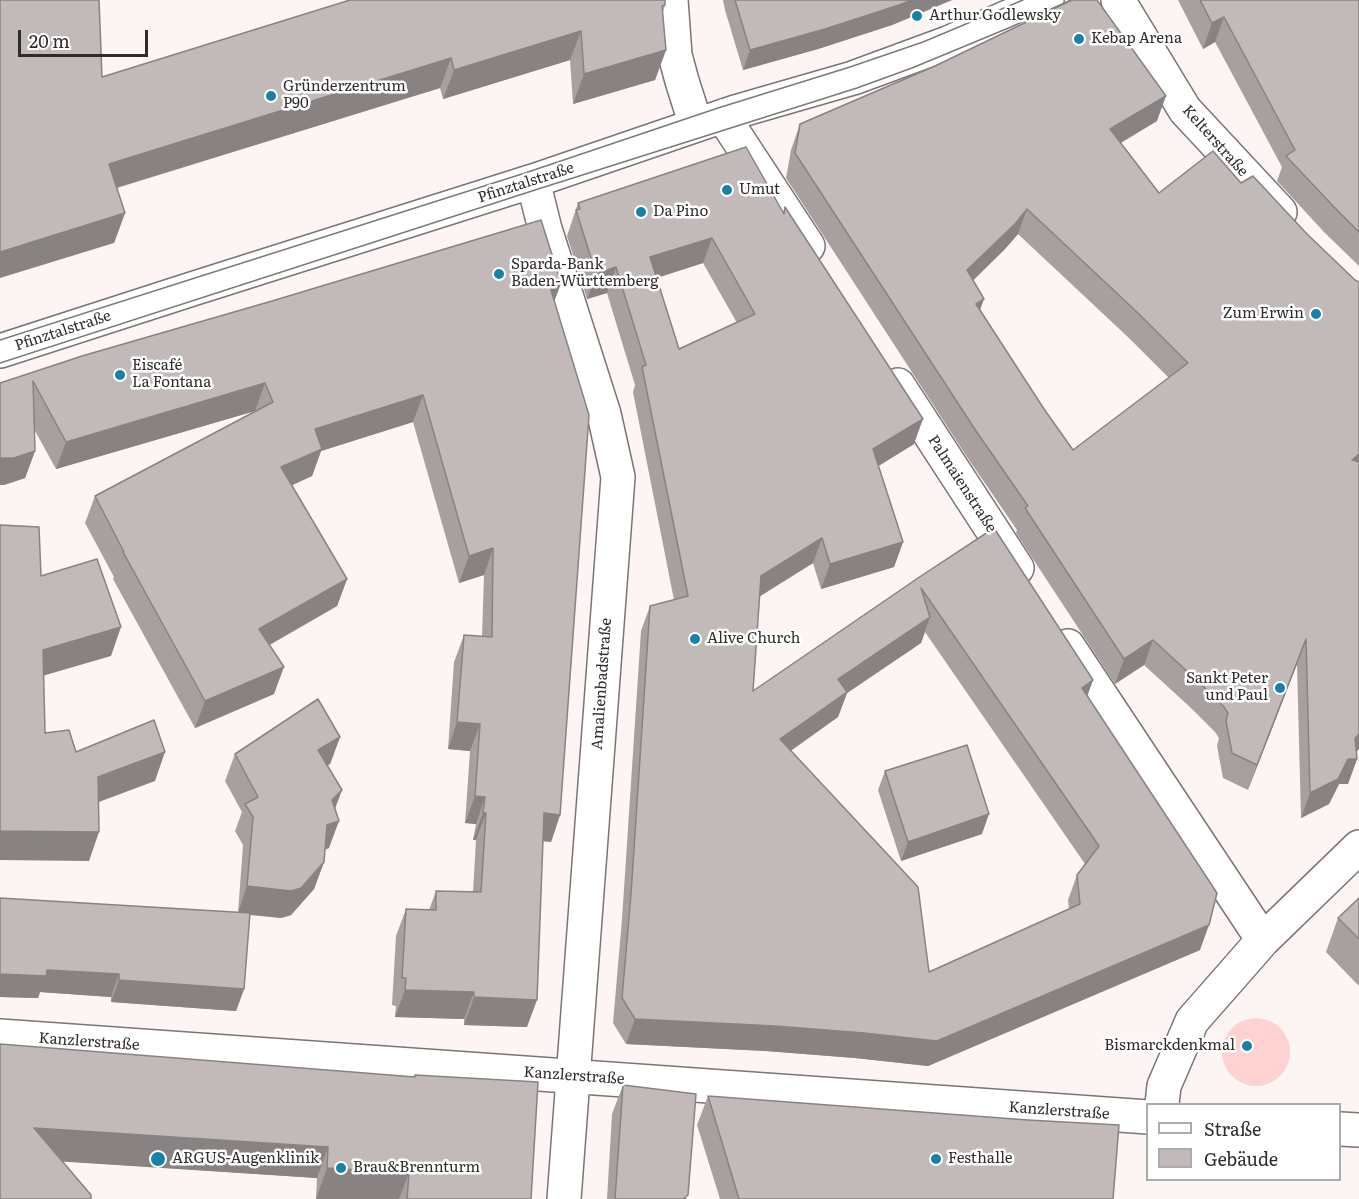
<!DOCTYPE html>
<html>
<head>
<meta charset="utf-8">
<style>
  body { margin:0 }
  #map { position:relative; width:1359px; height:1199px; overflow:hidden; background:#fdf4f4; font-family:Literata,serif }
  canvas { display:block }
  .legend { position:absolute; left:1146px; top:1103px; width:195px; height:78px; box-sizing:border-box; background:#fff; border:2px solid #acabab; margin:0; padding:8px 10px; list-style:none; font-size:18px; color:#302c2c }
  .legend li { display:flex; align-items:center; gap:12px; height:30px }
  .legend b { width:30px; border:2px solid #acabab }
  .scale { position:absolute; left:18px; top:30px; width:130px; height:27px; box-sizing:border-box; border:3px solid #302c2c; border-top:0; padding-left:8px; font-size:18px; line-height:21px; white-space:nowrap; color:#302c2c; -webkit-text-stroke:4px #fff; paint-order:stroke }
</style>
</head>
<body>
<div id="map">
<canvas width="1359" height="1199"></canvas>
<ul class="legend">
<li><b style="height:8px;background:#fff"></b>Straße</li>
<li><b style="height:16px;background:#c2bab9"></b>Gebäude</li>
</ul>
<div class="scale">20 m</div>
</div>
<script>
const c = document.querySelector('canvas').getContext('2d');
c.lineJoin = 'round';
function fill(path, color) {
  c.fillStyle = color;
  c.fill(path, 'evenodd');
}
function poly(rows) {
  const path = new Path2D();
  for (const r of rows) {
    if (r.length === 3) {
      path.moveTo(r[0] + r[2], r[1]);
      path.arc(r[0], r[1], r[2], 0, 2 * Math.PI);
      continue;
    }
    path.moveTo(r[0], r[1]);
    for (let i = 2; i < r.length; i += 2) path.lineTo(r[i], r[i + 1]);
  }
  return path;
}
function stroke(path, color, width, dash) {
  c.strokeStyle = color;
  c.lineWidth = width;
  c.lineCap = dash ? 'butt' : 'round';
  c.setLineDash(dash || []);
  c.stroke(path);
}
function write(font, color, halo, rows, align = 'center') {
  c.font = font + ' Literata,serif';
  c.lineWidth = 5;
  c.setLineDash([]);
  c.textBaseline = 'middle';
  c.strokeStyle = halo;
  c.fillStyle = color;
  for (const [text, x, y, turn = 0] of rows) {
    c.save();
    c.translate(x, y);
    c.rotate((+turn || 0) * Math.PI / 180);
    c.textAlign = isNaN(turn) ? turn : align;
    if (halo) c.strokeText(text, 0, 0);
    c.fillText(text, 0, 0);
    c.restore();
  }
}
fill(poly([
  [1256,1052,34]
]), '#fed2d1');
const street = poly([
  [671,0,675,55,682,81,696,125],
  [1118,0,1185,110,1280,212],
  [726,115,730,127,808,246],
  [533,181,545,229,604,414,618,477,564,1199],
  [0,351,192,289,533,181,735,112,853,78,948,43,1047,0],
  [898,385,1017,568],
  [1068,646,1263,940],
  [0,1036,1148,1117],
  [1162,1104,1164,1086,1192,1021,1263,940,1359,847],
  [1340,1129,1359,1130]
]);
stroke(street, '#7c7474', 36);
stroke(street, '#fff', 33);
stroke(poly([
  [0,340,525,173,718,108,850,67,923,42,1023,0],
  [0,363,535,190,857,88,912,68,1011,27,1071,0]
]), '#7e7878', 1.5);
fill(poly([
  [723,0,952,0,892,25,818,49,743,70,725,10],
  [1178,0,1359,0,1359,266,1324,232,1277,181,1282,167,1215,42,1203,49],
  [665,5,663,12,666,50,655,80,573,104,570,60,443,99,440,88,117,188,125,213,114,243,102,77],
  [1157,121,1121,143,1356,752,1357,759,1348,784,1339,784,1329,804,1301,818,1297,664,1248,790,1223,778,1217,746,1219,738,1215,732,1191,708,1144,665,1115,684,1016,533,1017,530,967,457,786,178,791,150,800,124],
  [1018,234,1130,339,1169,378,1073,450,1044,409,980,310,973,281,1005,249],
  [578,203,783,212,785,207,914,444,878,466,903,542,894,567,821,589,813,563,759,597,753,691,918,578,1093,680,1087,696,1200,950,928,1066,855,1058,766,1051,626,1044,613,1023,622,919,641,631,650,606,674,600,633,392,635,385,607,293,587,299,567,236],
  [703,263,737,323,679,349,656,278],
  [925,632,1085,864,1077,875,1068,900,1069,909,929,972,791,751,838,717,847,693,921,643],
  [561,283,554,302,560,815,551,842,543,841,527,1027,464,1025,464,1019,395,1017,396,1006,392,1005,396,936,406,909,429,910,436,891,473,892,476,840,473,840,476,824,465,823,470,751,448,749,454,662,464,635,482,637,484,575,459,583,413,422,321,451,312,476,291,485,347,579,337,606,270,645,274,694,195,728,113,579,114,577,85,523,95,496,256,411,255,411,56,469,34,429,35,451,25,478,4,485,0,485,0,383],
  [340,737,330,764,327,766,335,808,329,848,325,849,324,862,314,889,291,915,281,918,249,915,244,989,236,1011,111,1002,111,997,40,992,38,998,0,997,238,913,243,845,235,831,242,812,225,781,235,754],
  [885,771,982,834,901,861,878,790],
  [1359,898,1359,986,1326,952,1338,918],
  [0,1044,531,1199,316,1199,317,1178,62,1161,0,1199],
  [623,1085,687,1199,607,1199,612,1114],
  [708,1096,1113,1199,720,1199,697,1125]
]), '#a7a09f');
fill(poly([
  [912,0,952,0,892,25,818,49,743,70,750,50],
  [1224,17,1215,42,1203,49,1212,23],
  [581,31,570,60,443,99,454,70],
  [666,50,655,80,573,104,584,74],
  [451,58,440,88,99,193,109,164],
  [1166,96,1157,121,1101,154,1110,129],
  [1027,209,1018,234,1005,249,957,295,967,270],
  [125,213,114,243,0,278,0,252],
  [712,238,703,263,641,283,650,257],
  [616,267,607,293,587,299,596,274],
  [561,283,551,310,550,287],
  [984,299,975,324,976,304],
  [265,383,255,411,56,469,66,442],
  [423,395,413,422,321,451,312,476,271,495,281,467,315,429],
  [923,419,914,444,864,475,873,449],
  [35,451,25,478,4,485,0,485,0,458],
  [1359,454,1359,470,1352,460],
  [822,538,813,563,752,601,761,576],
  [903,542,894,567,821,589,830,564],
  [493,548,484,575,459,583,469,556],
  [347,579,337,606,249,656,259,629],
  [930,617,921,643,847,693,838,717,771,764,780,739,838,679],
  [121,627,111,656,32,679,43,650],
  [1306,639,1297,664,1248,790,1257,765],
  [1153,640,1144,665,1115,684,1124,659],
  [284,667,274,694,195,728,205,701],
  [1093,680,1084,705,1082,688],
  [457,722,480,724,470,751,448,749],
  [1359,734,1359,749,1349,759,1357,759,1348,784,1339,784,1329,804,1301,818,1310,793],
  [340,737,330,764,308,777,318,750],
  [165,752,155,781,88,806,98,777],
  [342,790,332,817,332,800],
  [475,796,485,797,476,824,465,823],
  [483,813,486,813,476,840,473,840],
  [544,813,560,815,551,842,534,840],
  [989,814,982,834,901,861,908,842],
  [339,821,329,848,317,853,327,825],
  [0,831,99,832,89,861,0,860],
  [324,862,314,889,291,915,281,918,238,913,247,886],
  [1209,925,1200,950,928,1066,855,1058,766,1051,626,1044,635,1019,775,1026],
  [47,970,119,974,111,997,40,992,38,998,0,997,0,974],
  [119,980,244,989,236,1011,111,1002],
  [405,990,474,992,464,1019,395,1017],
  [474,997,537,1000,527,1027,464,1025],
  [34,1128,328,1147,317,1178,23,1159],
  [327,1168,409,1173,399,1199,316,1199]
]), '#888282');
const building = poly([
  [0,0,99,0,102,77,350,0,665,0,665,5,662,6,666,50,584,74,581,31,454,70,451,58,109,164,125,213,0,252,0,0],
  [735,0,912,0,899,5,825,29,750,50,735,0],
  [1072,0,1097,0,1166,96,1110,129,1159,193,1213,151,1241,183,1253,176,1306,233,1355,280,1359,282,1359,454,1352,460,1359,462,1359,734,1355,738,1357,759,1348,759,1338,779,1310,793,1306,639,1257,765,1232,753,1226,721,1228,713,1224,707,1200,683,1153,640,1124,659,1025,508,1028,506,976,431,795,153,800,124,935,66,1072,0],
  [1027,209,1139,314,1188,363,1073,450,1044,409,976,304,984,299,967,270,1015,224,1027,209],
  [1200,0,1359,0,1359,232,1334,207,1286,156,1295,150,1224,17,1212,23,1200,0],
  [746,147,784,214,785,207,923,419,873,449,903,542,830,564,822,538,761,576,753,691,918,578,994,528,1093,680,1082,688,1217,893,1209,925,937,1041,864,1033,775,1026,635,1019,622,998,631,894,650,606,688,596,642,367,646,365,616,267,596,274,576,210,580,209,578,203,746,147],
  [712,238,755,314,679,349,650,257,712,238],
  [921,588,1099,846,1077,875,1080,904,929,972,918,887,780,739,847,692,838,679,930,617,921,588],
  [541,220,561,283,550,287,589,415,560,815,544,813,537,1000,474,997,474,992,405,990,406,978,402,978,406,909,436,910,436,891,481,892,486,813,483,813,485,797,475,796,480,724,457,722,464,635,492,637,493,548,469,556,423,395,315,429,322,449,281,467,347,579,259,629,284,667,205,701,123,552,124,552,95,496,273,402,265,383,66,442,33,381,35,451,14,458,0,458,0,383,82,356,272,301,541,220],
  [0,525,39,527,41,576,97,559,121,627,43,650,45,733,69,730,76,752,154,720,165,752,98,777,99,832,0,831,0,525],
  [318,699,340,737,318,750,342,790,332,800,339,821,327,825,324,862,301,888,291,891,247,886,253,817,245,804,258,797,235,754,318,699],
  [967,745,989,814,908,842,885,771,967,745],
  [0,898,250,913,244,989,119,980,119,974,47,970,46,976,0,974,0,898],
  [1359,898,1359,939,1338,918,1359,898],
  [0,1044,415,1077,415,1075,538,1082,531,1199,407,1199,409,1173,327,1168,328,1147,34,1128,91,1195,91,1199,0,1199,0,1044],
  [623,1085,696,1094,688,1195,683,1199,615,1199,623,1085],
  [708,1096,1028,1120,1119,1125,1113,1199,739,1199,708,1096]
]);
fill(building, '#c2bab9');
stroke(building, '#888282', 1.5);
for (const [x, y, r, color] of [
  [917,16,6,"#1682aa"],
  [1079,39,6,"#1682aa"],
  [271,96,6,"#1682aa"],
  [727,190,6,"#1682aa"],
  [641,212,6,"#1682aa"],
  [499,274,6,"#1682aa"],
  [1316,314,6,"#1682aa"],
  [120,375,6,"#1682aa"],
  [695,639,6,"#1682aa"],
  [1280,688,6,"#1682aa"],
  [1247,1046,6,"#1682aa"],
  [158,1159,8,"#1682aa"],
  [936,1159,6,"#1682aa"],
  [341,1168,6,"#1682aa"]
]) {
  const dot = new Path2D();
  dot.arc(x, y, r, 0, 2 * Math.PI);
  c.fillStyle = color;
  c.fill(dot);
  stroke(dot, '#fff', 2);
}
write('15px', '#302c2c', '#fff', [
  ["Arthur Godlewsky",929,16],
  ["Kebap Arena",1091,39],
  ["Gründerzentrum",283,87],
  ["P90",283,104],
  ["Umut",739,190],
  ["Da Pino",653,212],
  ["Sparda-Bank",511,265],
  ["Baden-Württemberg",511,282],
  ["Zum Erwin",1304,314,"right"],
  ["Eiscafé",132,366],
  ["La Fontana",132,383],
  ["Alive Church",707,639],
  ["Sankt Peter",1268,679,"right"],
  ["und Paul",1268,696,"right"],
  ["Bismarckdenkmal",1235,1046,"right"],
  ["ARGUS-Augenklinik",172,1159],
  ["Festhalle",948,1159],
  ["Brau&Brennturm",353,1168]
], 'left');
write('15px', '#302c2c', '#fff', [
  ["Kelterstraße",1215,141,48],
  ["Pfinztalstraße",526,183,-18],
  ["Pfinztalstraße",63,331,-18],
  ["Palmaienstraße",962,484,57],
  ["Amalienbadstraße",602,684,-86],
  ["Kanzlerstraße",89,1042,4],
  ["Kanzlerstraße",574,1076,4],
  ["Kanzlerstraße",1059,1111,4]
]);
</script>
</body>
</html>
